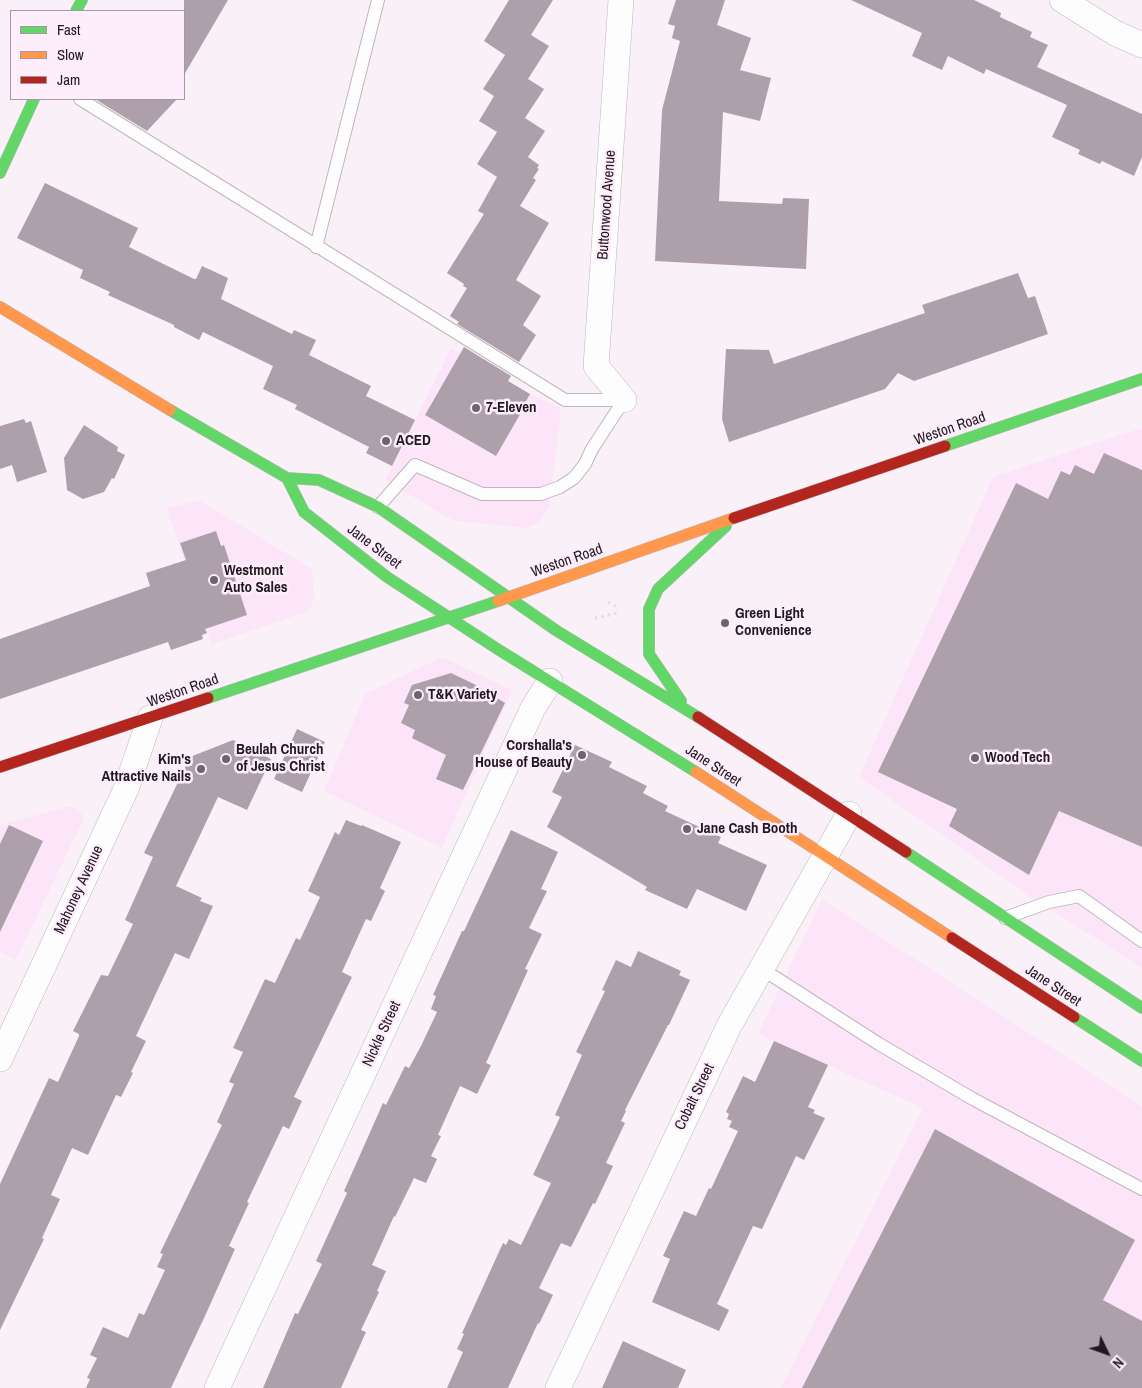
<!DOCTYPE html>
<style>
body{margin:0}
#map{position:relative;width:1142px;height:1388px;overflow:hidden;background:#faf1f8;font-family:"Archivo Narrow",sans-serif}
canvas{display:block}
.legend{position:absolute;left:10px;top:10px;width:175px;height:90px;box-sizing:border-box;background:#feedfb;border:1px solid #a698a3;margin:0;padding:6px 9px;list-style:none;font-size:15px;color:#221820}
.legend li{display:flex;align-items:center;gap:10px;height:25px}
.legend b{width:25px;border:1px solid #a698a3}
.north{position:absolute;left:1082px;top:1328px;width:50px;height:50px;-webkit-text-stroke:4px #feedfb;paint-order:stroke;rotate:132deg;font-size:14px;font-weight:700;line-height:20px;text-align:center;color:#221820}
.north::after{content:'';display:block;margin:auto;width:18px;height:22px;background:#221820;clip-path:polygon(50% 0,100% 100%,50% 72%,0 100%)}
</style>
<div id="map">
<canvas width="1142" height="1388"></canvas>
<ul class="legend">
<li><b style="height:6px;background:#63d668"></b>Fast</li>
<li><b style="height:6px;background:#ff974d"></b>Slow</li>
<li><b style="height:6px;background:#b3261e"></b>Jam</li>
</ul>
<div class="north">N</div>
</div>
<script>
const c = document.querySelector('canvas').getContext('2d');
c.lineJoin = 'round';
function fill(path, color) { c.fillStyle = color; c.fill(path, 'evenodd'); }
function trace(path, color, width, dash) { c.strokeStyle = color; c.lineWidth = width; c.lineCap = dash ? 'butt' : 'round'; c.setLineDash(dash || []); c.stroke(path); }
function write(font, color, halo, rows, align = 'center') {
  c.font = font + ' "Archivo Narrow",sans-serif'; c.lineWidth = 5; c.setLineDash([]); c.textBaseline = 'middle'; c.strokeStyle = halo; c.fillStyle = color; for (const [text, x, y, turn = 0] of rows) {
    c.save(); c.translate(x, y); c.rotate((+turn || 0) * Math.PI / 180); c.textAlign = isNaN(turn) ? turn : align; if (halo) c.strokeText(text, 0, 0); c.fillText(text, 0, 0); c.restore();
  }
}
fill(new Path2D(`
 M451 348 530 394 561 408 549 508 538 523 527 528 454 521 385 480Z
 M1142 428V968L1031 897 859 777 993 477Z
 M199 500 312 569 314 599 309 611 211 644 167 508Z
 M442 657 512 690 442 848 324 791 365 694Z
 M70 806 78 809 84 818 16 960 0 952V825Z
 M822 899 1142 1106V1388H781L923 1108 758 1034Z`), '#fce5f8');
fill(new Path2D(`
 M184 0H228L184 75Z
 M509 0H553L531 35 549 46 528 79 544 89 525 118 545 131 528 157 539 165 537 168 539 169 533 178 536 180 520 206 549 223 516 280 541 296 523 325 536 335 519 362 457 324 459 322 450 316 467 288 463 286 464 284 447 273 484 214 478 211 497 177 477 164 497 132 479 121 494 96 483 89 505 55 484 41Z
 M676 0H725L717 25 751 38 740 70 771 78 760 121 723 112 719 201 782 204 783 198 809 199 806 269 655 261 662 110 680 41 672 38 675 26 668 24Z
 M851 0H974L1001 13 1000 17 1032 32 1030 37 1048 45 1037 67 1142 114V157L1134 176 1102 161 1100 164 1078 154 1080 150 1052 137 1067 105 986 69 984 74 948 56 942 70 912 56 922 33Z
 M95 99H177L147 131Z
 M45 183 138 228 129 247 194 279H196L202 266 228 278 221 299 292 334 294 330 316 340 309 355 371 386 366 396 415 420 392 466 366 453 369 447 295 409 297 405 263 389 273 366 203 332 199 340 174 327V325L108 295 110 292 80 278 83 270 17 238Z
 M1018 273 1028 298 1035 296 1048 334 914 381 898 373 885 389 729 442 722 419 726 349 769 350 774 364 925 313 922 305Z
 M464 347 511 376 508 381 530 394 525 403 526 404 496 456 425 415Z
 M24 419 26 423 31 421 47 472 17 482 12 465 0 469V426Z
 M84 425 118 447 117 451 125 455 114 479 112 478 104 492 83 499 67 490 64 458Z
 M1104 453 1142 470V847L1059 811 1029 875 949 826 957 809 878 772 1016 483 1048 499 1061 471 1070 475 1075 465 1094 474Z
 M216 531 221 546 224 545 247 615 205 629 207 633 202 635 203 639 171 650 168 642 0 699V639L150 586 146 573 186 560 180 543Z
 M451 673 476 685 505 703 463 790 436 779 446 755 412 738 415 730 401 723 409 705 404 703 412 685Z
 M297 729 325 742 302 792 274 779Z
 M233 740 271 759 247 810 218 797 176 886 202 898 200 901 213 906 189 959 175 953 136 1036 146 1041 131 1072 133 1073 121 1097 116 1095 88 1155 72 1148 51 1195 60 1199 42 1238 44 1239 0 1330V1184L49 1078 58 1082 79 1036V1034L73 1031 101 975 108 976 133 924 125 920 153 857 144 853 190 757Z
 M575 745 612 762 609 767 647 786 643 793 668 806 665 811 721 837 718 843 767 865 746 911 697 889 687 909 645 890 647 887 547 827 562 797 552 792Z
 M346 820 361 826 362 825 401 842 380 888 385 891 371 921 366 919 342 972 352 977 294 1097 302 1101 289 1129 283 1126 247 1202 249 1203 229 1246 235 1249 205 1316 171 1388H86L90 1379 87 1378 97 1358 90 1355 103 1327 128 1338 139 1313 144 1315 165 1270 157 1267 163 1254 160 1253 222 1125 217 1122 234 1084 229 1082 243 1052 233 1048 265 979 275 983 296 938 300 940 320 897 308 891 335 832 339 835Z
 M9 825 43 841 0 932V844Z
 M511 830 558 852 541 889 547 891 529 928 542 934 525 969 528 970 515 999 486 1063 491 1065 477 1094 460 1086 438 1135 441 1136 431 1156 437 1159 426 1183 414 1178 395 1217 394 1216 372 1265 386 1271 377 1291 379 1292 361 1330 366 1332 341 1388H263L295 1313 298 1314 322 1264 316 1261 347 1193 344 1191 383 1103 386 1105 405 1066 409 1068 421 1046 437 1012 431 1009 436 996 433 995 462 931H464Z
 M638 951 681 971 679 975 690 980 669 1025H668L625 1110 626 1111 621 1121 625 1123 606 1163 613 1166 595 1204 593 1203 571 1247 561 1243 539 1288 553 1295 539 1324 538 1323 508 1388H447L463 1352 457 1349 464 1334 462 1333 503 1243 506 1245 509 1239 521 1245 551 1183 533 1175 560 1117 555 1115 582 1055 576 1052 605 991 602 990 616 960 631 967Z
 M774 1041 828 1065 808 1107 815 1110 813 1113 825 1118 804 1160 796 1156 762 1229 753 1226 717 1304 729 1310 719 1331 652 1302 670 1259 663 1256 684 1211 696 1216 709 1188 711 1189 738 1131 729 1127 732 1121 727 1119 729 1114 726 1112 743 1076 755 1082Z
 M935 1129 1135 1240 1103 1300 1142 1321V1388H802Z
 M623 1341 686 1370 678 1388H602Z`), '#ada0ab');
const lane = new Path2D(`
 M80 99 565 400H624
 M316 247 378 0
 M378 507 415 465 482 494H541L560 487 574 478 585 464 592 449 624 400
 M1005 918 1049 902 1079 896 1142 941
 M762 969 879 1044 973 1099 1142 1189`);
const street = new Path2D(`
 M621 0 596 366 624 400
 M1062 0 1115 33 1142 45
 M0 1059 126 789 150 718
 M217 1388 533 708 550 681
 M558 1388 729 1026 849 814`);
const fast = new Path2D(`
 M76 11 82 0
 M0 173 34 99
 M170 410 287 478 319 480 378 507 557 631 698 717
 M945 446 1142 379
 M287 478 304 512 387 577 499 650 696 772
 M208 698 498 601
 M681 701 649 654V609L658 589 726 526
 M906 852 1142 1008
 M1074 1017 1142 1061`);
const slow = new Path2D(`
 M0 307 170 410
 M498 601 734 518
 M696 772 952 938`);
const jam = new Path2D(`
 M734 518 945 446
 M698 717 906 852
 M0 767 208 698
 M952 938 1074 1017`);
trace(lane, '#bfb6bd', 14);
trace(street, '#bfb6bd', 26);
trace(fast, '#bfb6bd', 12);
trace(slow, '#bfb6bd', 12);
trace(jam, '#bfb6bd', 12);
trace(new Path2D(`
 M608 602 619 608
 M595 618 618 613`), '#e1dee0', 3, [2.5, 4]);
trace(lane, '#fefdfe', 12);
trace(street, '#fefdfe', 25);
trace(fast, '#63d668', 11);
trace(slow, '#ff974d', 11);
trace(jam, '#b3261e', 11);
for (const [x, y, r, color] of [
 [476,408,5,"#6e646c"],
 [386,441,5,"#6e646c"],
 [214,580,5,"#6e646c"],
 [725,623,5,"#6e646c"],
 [418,695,5,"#6e646c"],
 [582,755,5,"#6e646c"],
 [975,758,5,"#6e646c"],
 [226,759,5,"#6e646c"],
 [201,769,5,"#6e646c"],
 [687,829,5,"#6e646c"]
]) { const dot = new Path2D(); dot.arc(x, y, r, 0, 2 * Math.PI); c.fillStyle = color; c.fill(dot); trace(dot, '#feedfb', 2); }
write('15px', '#221820', '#feedfb', [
 ["Buttonwood Avenue",607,205,-86],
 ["Weston Road",950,429,-19],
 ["Jane Street",374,547,37],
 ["Weston Road",567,561,-19],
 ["Weston Road",183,691,-19],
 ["Jane Street",713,766,33],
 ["Mahoney Avenue",79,890,-65],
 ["Jane Street",1053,986,33],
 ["Nickle Street",382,1034,-65],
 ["Cobalt Street",695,1097,-64]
]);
write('bold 15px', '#221820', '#feedfb', [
 ["7-Eleven",486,408],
 ["ACED",396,441],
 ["Westmont",224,571],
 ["Auto Sales",224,588],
 ["Green Light",735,614],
 ["Convenience",735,631],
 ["T&K Variety",428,695],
 ["Corshalla's",572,746,"right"],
 ["House of Beauty",572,763,"right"],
 ["Beulah Church",236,750],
 ["of Jesus Christ",236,767],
 ["Wood Tech",985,758],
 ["Kim's",191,760,"right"],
 ["Attractive Nails",191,777,"right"],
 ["Jane Cash Booth",697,829]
], 'left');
</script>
